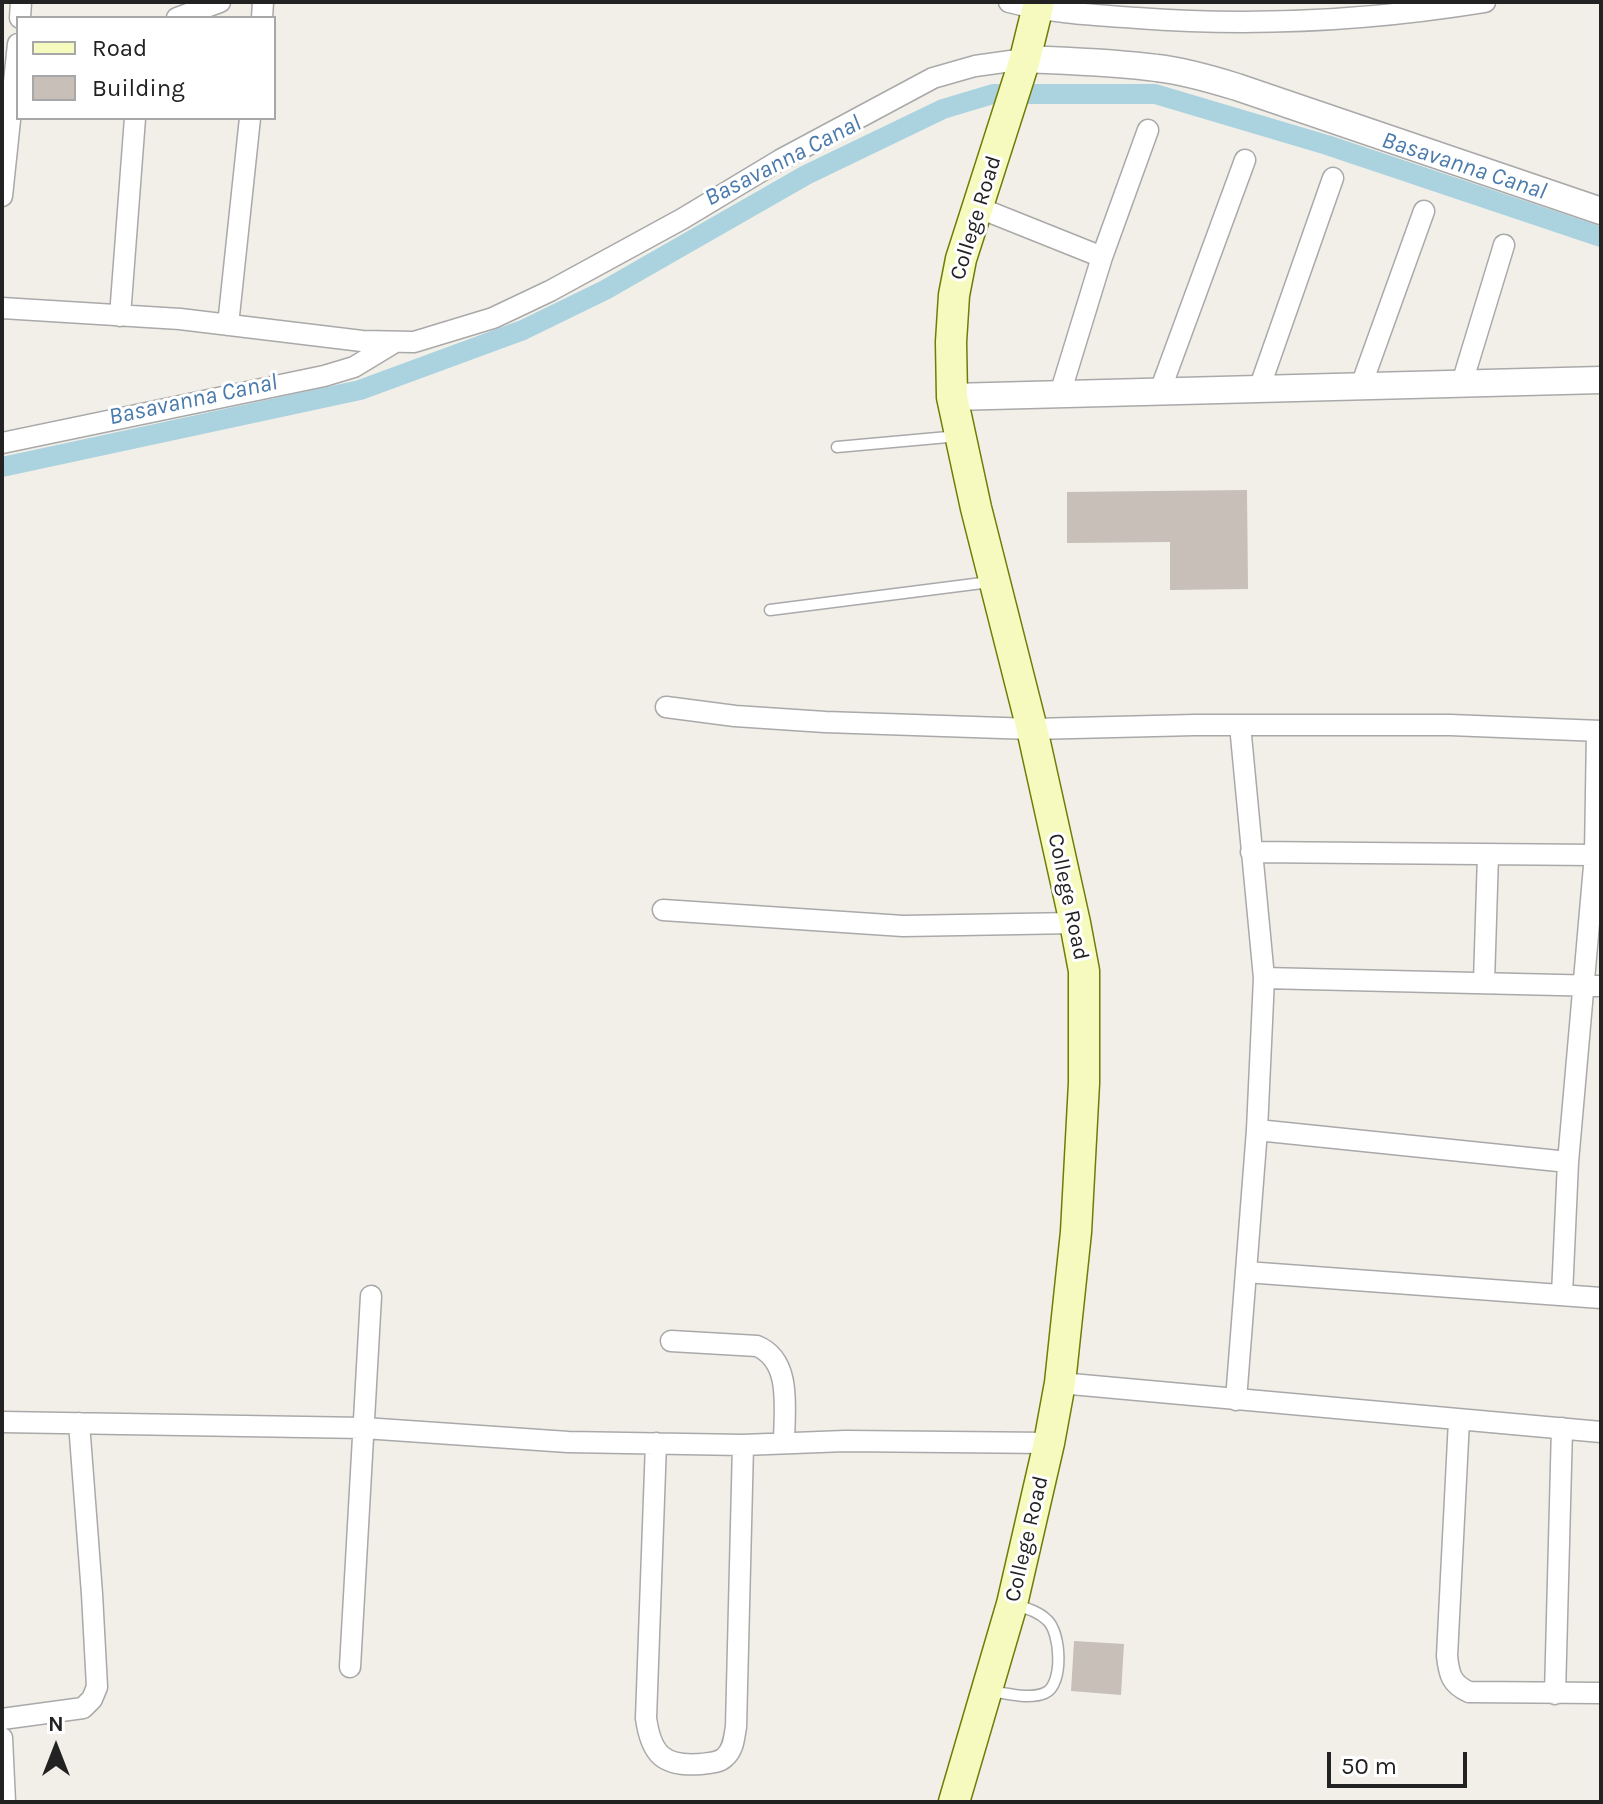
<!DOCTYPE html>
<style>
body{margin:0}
#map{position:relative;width:1603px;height:1804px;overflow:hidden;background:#f2efe9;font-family:Karla,sans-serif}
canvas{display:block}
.frame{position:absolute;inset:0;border:4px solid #222;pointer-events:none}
.legend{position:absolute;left:16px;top:16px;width:260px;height:104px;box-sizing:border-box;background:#fff;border:2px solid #a7a7a7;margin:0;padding:10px 14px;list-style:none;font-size:24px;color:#222}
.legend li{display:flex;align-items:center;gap:16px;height:40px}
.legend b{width:40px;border:2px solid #a7a7a7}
.north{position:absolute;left:16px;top:1708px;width:80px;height:80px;-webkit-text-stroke:6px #fff;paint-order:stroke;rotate:0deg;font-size:22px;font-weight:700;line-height:32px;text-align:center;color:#222}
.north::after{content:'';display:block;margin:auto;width:28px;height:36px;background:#222;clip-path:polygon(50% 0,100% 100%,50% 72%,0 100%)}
.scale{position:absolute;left:1327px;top:1752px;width:140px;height:36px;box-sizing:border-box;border:4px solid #222;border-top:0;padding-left:10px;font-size:24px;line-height:28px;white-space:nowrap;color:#222;-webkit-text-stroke:6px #fff;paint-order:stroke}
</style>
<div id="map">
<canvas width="1603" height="1804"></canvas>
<div class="frame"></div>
<ul class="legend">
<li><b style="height:10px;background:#f7fabf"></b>Road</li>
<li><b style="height:22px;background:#c7bfb8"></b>Building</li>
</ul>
<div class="north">N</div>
<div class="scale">50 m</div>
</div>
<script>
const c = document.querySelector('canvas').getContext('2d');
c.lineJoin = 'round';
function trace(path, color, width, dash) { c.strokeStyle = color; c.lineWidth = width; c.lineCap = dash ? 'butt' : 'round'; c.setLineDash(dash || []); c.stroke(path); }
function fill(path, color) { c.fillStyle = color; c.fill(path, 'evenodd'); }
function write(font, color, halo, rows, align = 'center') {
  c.font = font + ' Karla,sans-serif'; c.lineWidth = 6; c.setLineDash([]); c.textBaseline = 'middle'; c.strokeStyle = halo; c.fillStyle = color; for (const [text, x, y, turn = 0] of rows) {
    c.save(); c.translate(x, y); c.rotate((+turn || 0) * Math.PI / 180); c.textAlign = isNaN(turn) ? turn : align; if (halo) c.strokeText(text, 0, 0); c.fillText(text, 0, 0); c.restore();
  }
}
trace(new Path2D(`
 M2 467 360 390 523 330 605 290 806 175 943 109 993 94H1155L1327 145 1601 237`), '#aad3df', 20);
fill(new Path2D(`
 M1247 490 1248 589 1170 590V542L1067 543V492Z
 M1074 1641 1124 1644 1121 1695 1071 1691Z`), '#c7bfb8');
const service = new Path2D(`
 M837 447 959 436
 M770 610 990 582
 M990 1691C1007 1693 1029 1700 1045 1693 1064 1685 1061 1632 1047 1620 1038 1611 1025 1608 1013 1604`);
const minor = new Path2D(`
 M1009 2C1051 13 1094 15 1137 18 1255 27 1368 21 1485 2
 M20 18 21 2
 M177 18 220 2
 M262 18 263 2
 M2 196 18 44
 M977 207 1102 257
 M2 308 180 319 362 341 414 342 493 318 550 291 682 219 780 160 933 78 975 66 1025 59
 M120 316 135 118
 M228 325 250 118
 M1462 383 1504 245
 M1361 386 1424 211
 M1259 389 1333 178
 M1160 391 1245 160
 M1060 394 1102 257 1148 130
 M2 443 324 376 354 367 392 344
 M666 707 735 716 825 722 1032 729 1195 725H1450L1601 731
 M1251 852 1595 855
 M663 910 903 926 1075 923
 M1264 978 1601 986
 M1484 982 1488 855
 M1257 1130 1568 1162
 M1246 1272 1601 1298
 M1562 1295 1568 1162 1595 855 1597 731
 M671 1341 757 1346C793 1361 784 1411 784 1443
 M1060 1383 1601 1432
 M1236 1400 1257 1130 1264 978 1240 725
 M1459 1420 1447 1656C1449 1674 1451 1684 1469 1692L1601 1693
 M2 1422 364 1428 568 1442 743 1445 845 1441 1049 1443
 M656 1443 646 1718C651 1754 663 1767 701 1764 709 1763 719 1763 725 1757 734 1749 734 1737 736 1727L743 1445
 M350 1667 371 1296
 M1555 1694 1562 1428
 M2 1719 83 1708 92 1699 97 1687 92 1594 79 1423
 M2 1738 5 1802`);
const tertiary = new Path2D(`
 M1025 59C1069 61 1113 62 1157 68 1184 71 1211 79 1237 87L1601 211
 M952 397 1601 380`);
const secondary = new Path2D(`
 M954 1802 1012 1604 1049 1443 1060 1383 1076 1232 1084 1083V971L1075 923 1032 729 976 508 952 397 951 342 954 295 961 259 1025 59 1039 2`);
trace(service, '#a9a9a9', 13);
trace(minor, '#a9a9a9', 23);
trace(tertiary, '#a9a9a9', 29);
trace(secondary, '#707d05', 33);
trace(service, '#fff', 10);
trace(minor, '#fff', 20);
trace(tertiary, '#fff', 26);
trace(secondary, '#f7fabf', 30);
write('22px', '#222', '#fff', [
 ["College Road",976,218,-73],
 ["College Road",1068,897,78],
 ["College Road",1027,1539,-77]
]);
write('italic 24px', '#4a7aab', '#fff', [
 ["Basavanna Canal",783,161,-27],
 ["Basavanna Canal",1464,166,18],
 ["Basavanna Canal",193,400,-12]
]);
</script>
